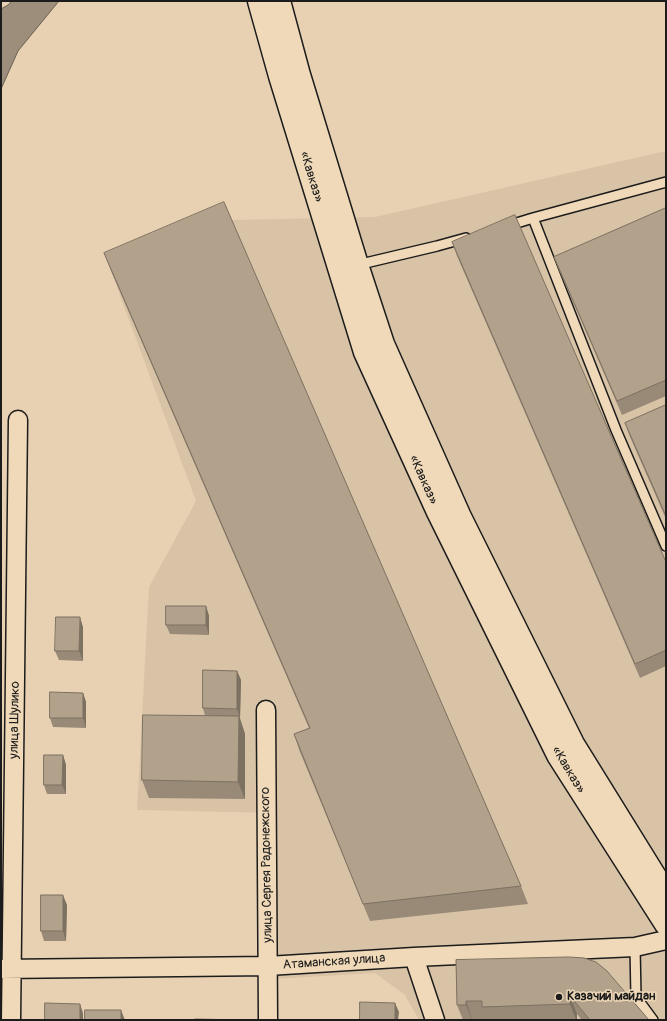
<!DOCTYPE html>
<meta charset="utf-8">
<style>
body{margin:0}
#map{position:relative;width:667px;height:1021px;overflow:hidden;background:#e8d1b2;font-family:Pangolin,sans-serif}
canvas{display:block}
.frame{position:absolute;inset:0;border:2px solid #1c1c1c;pointer-events:none}
</style>
<div id="map">
<canvas width="667" height="1021"></canvas>
<div class="frame"></div>
</div>
<script>
const c = document.querySelector('canvas').getContext('2d');
c.lineJoin = 'round';
function fill(path, color) { c.fillStyle = color; c.fill(path, 'evenodd'); }
function trace(path, color, width, dash) { c.strokeStyle = color; c.lineWidth = width; c.lineCap = dash ? 'butt' : 'round'; c.setLineDash(dash || []); c.stroke(path); }
function write(font, color, halo, rows, align = 'center') {
  c.font = font + ' Pangolin,sans-serif'; c.lineWidth = 3; c.setLineDash([]); c.textBaseline = 'middle'; c.strokeStyle = halo; c.fillStyle = color; for (const [text, x, y, turn = 0] of rows) {
    c.save(); c.translate(x, y); c.rotate((+turn || 0) * Math.PI / 180); c.textAlign = isNaN(turn) ? turn : align; if (halo) c.strokeText(text, 0, 0); c.fillText(text, 0, 0); c.restore();
  }
}
fill(new Path2D(`
 M666 151V1020H419L405 995 375 973 274 979 276 813 137 810 149 587 196 501 111 271 230 220 375 217Z`), '#d8c3a6');
const water = new Path2D(`
 M12 1H59L18 51 1 89V9L8 5Z`);
fill(water, '#9c8e7a');
trace(water, '#696054', 1);
const service = new Path2D(`
 M533 218 666 182
 M507 226 533 218 616 430 666 546
 M357 265 437 246 466 238
 M635 947 636 997 653 1020`);
const minor = new Path2D(`
 M266 710 268 1020
 M414 957 435 1020
 M1 969 268 966 414 957 635 947 666 940
 M11 1020 18 420`);
const primary = new Path2D(`
 M259 1 280 76 365 352 438 512 558 755 666 924
 M279 1 299 75 357 265 383 344 460 517 573 744 666 894`);
trace(service, '#1c1c1c', 12);
trace(minor, '#1c1c1c', 21);
trace(primary, '#1c1c1c', 25);
trace(service, '#f0d9b8', 9);
trace(minor, '#f0d9b8', 18);
trace(primary, '#f0d9b8', 22);
fill(new Path2D(`
 M666 208V396L622 415 559 270 554 257Z
 M452 242 666 562V666L640 678 457 256Z
 M104 253 521 886 528 904 370 921 300 752 294 734 309 728 111 271Z
 M666 405V519L630 437 625 423Z
 M206 606 209 616V635L170 634 166 625Z
 M83 627V661L59 660 55 651Z
 M237 671 241 680 240 718 245 734V799L149 798 142 780 205 716 203 708Z
 M83 693 86 702V728L53 727 50 718Z
 M63 755 66 765V794H47L44 785Z
 M67 905 66 941H44L41 931Z
 M456 960 649 1020H582L577 1014V1020H487L486 1019H472V1020H463L457 1005Z`), '#998a78');
fill(new Path2D(`
 M206 606 209 616V635L206 625Z
 M80 617 83 627V661L79 651Z
 M237 671 241 680 240 718 237 709Z
 M83 693 86 702V728L83 718Z
 M239 716 245 734V799L238 782Z
 M63 755 66 765V794L62 785Z
 M63 895 67 905 66 941 63 931Z
 M570 996 577 1014V1020H576L570 1004Z
 M466 1001 472 1019V1020L466 1005Z
 M395 1003 399 1012 398 1020H395Z
 M80 1004 83 1013V1020H80Z
 M121 1010 125 1020H121Z`), '#7d7161');
const building = new Path2D(`
 M224 202 521 886 363 904 294 734 310 728 104 253Z
 M666 208V380L617 401 554 257Z
 M515 215 666 562V650L635 664 452 242Z
 M666 405V516L625 423Z
 M166 606H206V625H166Z
 M56 617H80L79 651H55Z
 M203 670 237 671V709L203 708Z
 M50 692 83 693V718H50Z
 M143 715 239 716 238 782 142 780Z
 M44 755H63L62 785H44Z
 M41 895H63V931H41Z
 M569 957 584 958 596 962 607 971 649 1020H590L570 996V1004L482 1007V1001H466V1005H457L456 960Z
 M360 1002 395 1003V1020H360Z
 M45 1003 80 1004V1020H45Z
 M85 1010H121V1020H85Z
 M195 1019 246 1020H195Z`);
fill(building, '#b2a18b');
trace(building, '#7d7161', 1);
for (const [x, y, r, color] of [
 [559,997,4,"#1c1c1c"]
]) { const dot = new Path2D(); dot.arc(x, y, r, 0, 2 * Math.PI); c.fillStyle = color; c.fill(dot); trace(dot, '#f0d9b8', 1.5); }
write('13px', '#1c1c1c', '#f0d9b8', [
 ["«Кавказ»",311,177,73],
 ["«Кавказ»",423,480,66],
 ["улица Шулико",15,720,-89],
 ["«Кавказ»",568,770,59],
 ["улица Сергея Радонежского",267,865,-91],
 ["Атаманская улица",334,962,-4]
]);
write('bold 13px', '#1c1c1c', '#f0d9b8', [
 ["Казачий майдан",567,997]
], 'left');
</script>
